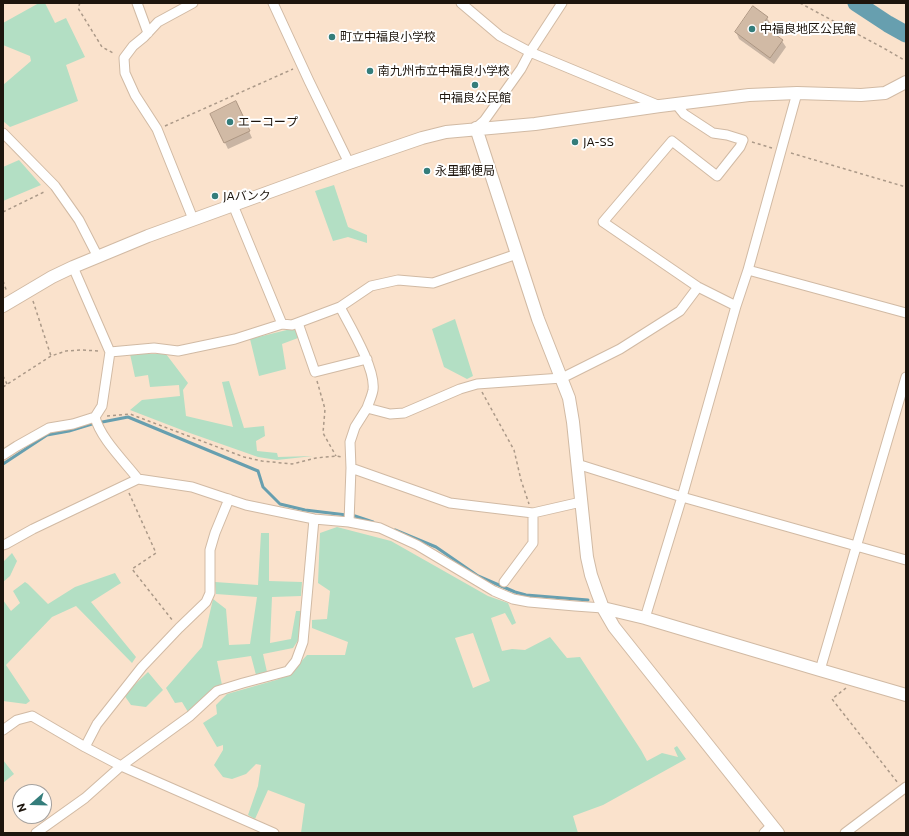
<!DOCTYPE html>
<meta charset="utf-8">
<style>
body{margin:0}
#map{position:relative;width:909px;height:836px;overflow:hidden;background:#fae2cc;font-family:Commissioner,sans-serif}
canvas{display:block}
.frame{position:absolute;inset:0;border:4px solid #1d150d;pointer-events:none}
.north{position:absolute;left:12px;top:784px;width:40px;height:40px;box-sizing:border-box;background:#fff;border:1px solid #a5a19e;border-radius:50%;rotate:250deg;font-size:11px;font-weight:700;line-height:16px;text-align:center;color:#1d150d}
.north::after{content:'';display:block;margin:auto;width:14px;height:18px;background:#347d7b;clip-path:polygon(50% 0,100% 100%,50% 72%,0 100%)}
</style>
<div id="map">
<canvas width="909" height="836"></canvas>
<div class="frame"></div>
<div class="north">N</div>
</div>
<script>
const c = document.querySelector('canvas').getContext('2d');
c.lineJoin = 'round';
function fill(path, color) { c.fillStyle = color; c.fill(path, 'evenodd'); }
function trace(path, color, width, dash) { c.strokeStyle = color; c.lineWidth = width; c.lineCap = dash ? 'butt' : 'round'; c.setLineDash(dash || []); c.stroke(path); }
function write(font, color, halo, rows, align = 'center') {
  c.font = font + ' Commissioner,"Noto Sans JP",sans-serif'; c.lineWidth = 4; c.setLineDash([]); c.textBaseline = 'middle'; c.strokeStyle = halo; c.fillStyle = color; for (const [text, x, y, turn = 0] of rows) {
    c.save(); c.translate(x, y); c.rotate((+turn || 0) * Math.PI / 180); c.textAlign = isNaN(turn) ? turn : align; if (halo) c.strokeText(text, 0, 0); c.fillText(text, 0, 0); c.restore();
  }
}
fill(new Path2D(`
 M39 3H45L55 23 66 18 85 57 66 65 78 101 10 127 3 121V85L31 61 30 56 3 45V23Z
 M19 160 41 185 3 201V167Z
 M334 185 348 227 367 235V243L348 237 333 241 315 191Z
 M455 319 473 376 467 379 444 367 432 329Z
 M295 328 298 338 282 344 286 369 259 376 250 339Z
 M130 354H166L188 383 183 390 186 416 233 427 222 382 229 381 244 428 264 426 265 436 256 441 257 451 277 453 278 457 313 456 277 460 258 457 187 432 130 410 142 400 180 396 179 385 150 387 148 375 135 377Z
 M337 527 391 541 488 596 508 603 516 623 512 625 505 613 491 618 502 651 512 649 525 650 550 637 567 658 580 657 641 750 647 761 662 753 678 757 674 748 677 746 686 759 603 805 573 816 578 833H301L305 804 268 790 255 819 248 815 258 786 261 765 256 764 246 774 232 779 223 777 214 765 223 750V745L217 747 203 723 217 714 216 705 227 694 276 680 289 675 307 655H345L348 642 312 628V620L327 619 330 591 318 583 320 533ZM473 633 490 681 473 688 455 638Z
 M261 533H269V581L302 582 301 596 272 597 270 643 291 639 296 611H301L299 639 293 648 263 654 267 672 256 675 251 656 217 661 222 685 188 712 182 702 175 703 166 688 202 647 213 599 226 609 229 645 250 644 257 597 216 594 215 582 258 585Z
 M12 553 17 561 10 576 3 582V562Z
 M115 573 121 583 91 602 136 657 132 663 76 606 52 617 6 665 30 701 26 704 3 701V600L11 611 20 603 13 591 25 582 28 584 48 604 75 587Z
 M148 672 163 690 146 707 131 705 124 695Z
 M3 760 14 774 3 783Z`), '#b3dfc4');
fill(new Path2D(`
 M767 18 771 24 767 30 782 41 786 47 774 64 739 39 736 32Z
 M239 109 252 138 228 149 211 114Z`), '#0003');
trace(new Path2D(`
 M3 464 47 435 69 431 92 424 128 417 258 471 263 487 280 504 305 510 355 516 373 522
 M395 530 436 547 478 576 515 592 526 595 588 600`), '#679faf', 3);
trace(new Path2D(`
 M856 3 888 24 906 34`), '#679faf', 17);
const building = new Path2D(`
 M753 6 768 17 762 25 783 40 770 58 735 32Z
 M236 101 250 131 224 143 210 114Z`);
fill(building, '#d1baa5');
trace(building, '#ad9682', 1);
const street = new Path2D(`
 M137 3 148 33
 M193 3 158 22 144 37 133 46 124 58 125 73 135 95 157 129 193 219
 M273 3 309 81 349 163
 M461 3 500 36 530 52 660 106
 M676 104 684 114 713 133 727 135 743 140 740 147 717 176 672 141 603 222 698 287 736 306
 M476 128 484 121 521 69 530 52 562 3
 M3 133 55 186 79 220 98 257
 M233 205 282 324 292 325 340 307 371 286 398 280 433 283 517 254
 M73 267 110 352 102 406 95 417C100 438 125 462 138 479
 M748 270 906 313
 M340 307C350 326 376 369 373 390 372 396 369 402 367 408
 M298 323 315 372 367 359
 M110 352 154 348 178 351 235 339 282 324
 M3 455 17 446 49 428 73 424 95 417
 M577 464 682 497 906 560
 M351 468 450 503 533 513 581 502
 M229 499 215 533 210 550V593L206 602 179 628 142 667 97 724 85 747 121 766 274 833
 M349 522 351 468 350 442 355 427 367 408 390 414 404 413 460 389 477 384 562 378 620 349 680 311 698 287
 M3 545 6 544 33 529 138 479 192 487 246 505 314 519 349 522 380 528 417 545 494 591 513 599 529 602 575 606 603 608
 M504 582 533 543V513
 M645 618 682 497 736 306 748 270 797 93
 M820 670 906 377
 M3 730 17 720 32 716 85 747
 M36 833 85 798 121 766 190 716 217 691 243 683 288 671 296 661 303 642 314 519
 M764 833 772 825
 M845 833 906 787`);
const secondary = new Path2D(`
 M476 128 538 319 569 398 573 422 587 557 591 575 597 592 603 608 614 627 778 833
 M3 306 52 277 73 267 148 236 349 163 422 138 446 132 535 124 660 106 749 95 797 93 861 95 885 93 906 82
 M603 608 645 618 820 670 906 695`);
trace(street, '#d1baa4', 11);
trace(secondary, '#d1baa4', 14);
trace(new Path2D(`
 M80 3 78 8 102 47 115 54
 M800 3 887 50 906 61
 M165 126 293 69
 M752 142 772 148
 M791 153 906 187
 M3 212 46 191
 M3 281 7 292
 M33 301 51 356
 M3 376 7 384
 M317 381 325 409 323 433 336 456
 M3 387 51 356 66 351 81 350 99 351
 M482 392 514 450 521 480 529 504
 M107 416 130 414 244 457 262 461 292 464 316 458 336 456 342 457
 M129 493 156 553 132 569 173 621
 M846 688 832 699 898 783`), '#ab9988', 1.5, [3, 3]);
trace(street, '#fff', 9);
trace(secondary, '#fff', 12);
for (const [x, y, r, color] of [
 [752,29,4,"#347d7b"],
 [332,37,4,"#347d7b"],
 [370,71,4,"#347d7b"],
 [475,85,4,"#347d7b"],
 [230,122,4,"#347d7b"],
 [575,142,4,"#347d7b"],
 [427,171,4,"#347d7b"],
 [215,196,4,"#347d7b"]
]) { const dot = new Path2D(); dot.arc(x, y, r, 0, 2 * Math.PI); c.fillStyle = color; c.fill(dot); trace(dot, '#fff', 1.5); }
write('12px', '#1d150d', '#fff', [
 ["中福良地区公民館",760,29],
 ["町立中福良小学校",340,37],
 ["南九州市立中福良小学校",378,71],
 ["中福良公民館",475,98,"center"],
 ["エーコープ",238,122],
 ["JA-SS",583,142],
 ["永里郵便局",435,171],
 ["JAバンク",223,196]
], 'left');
</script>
